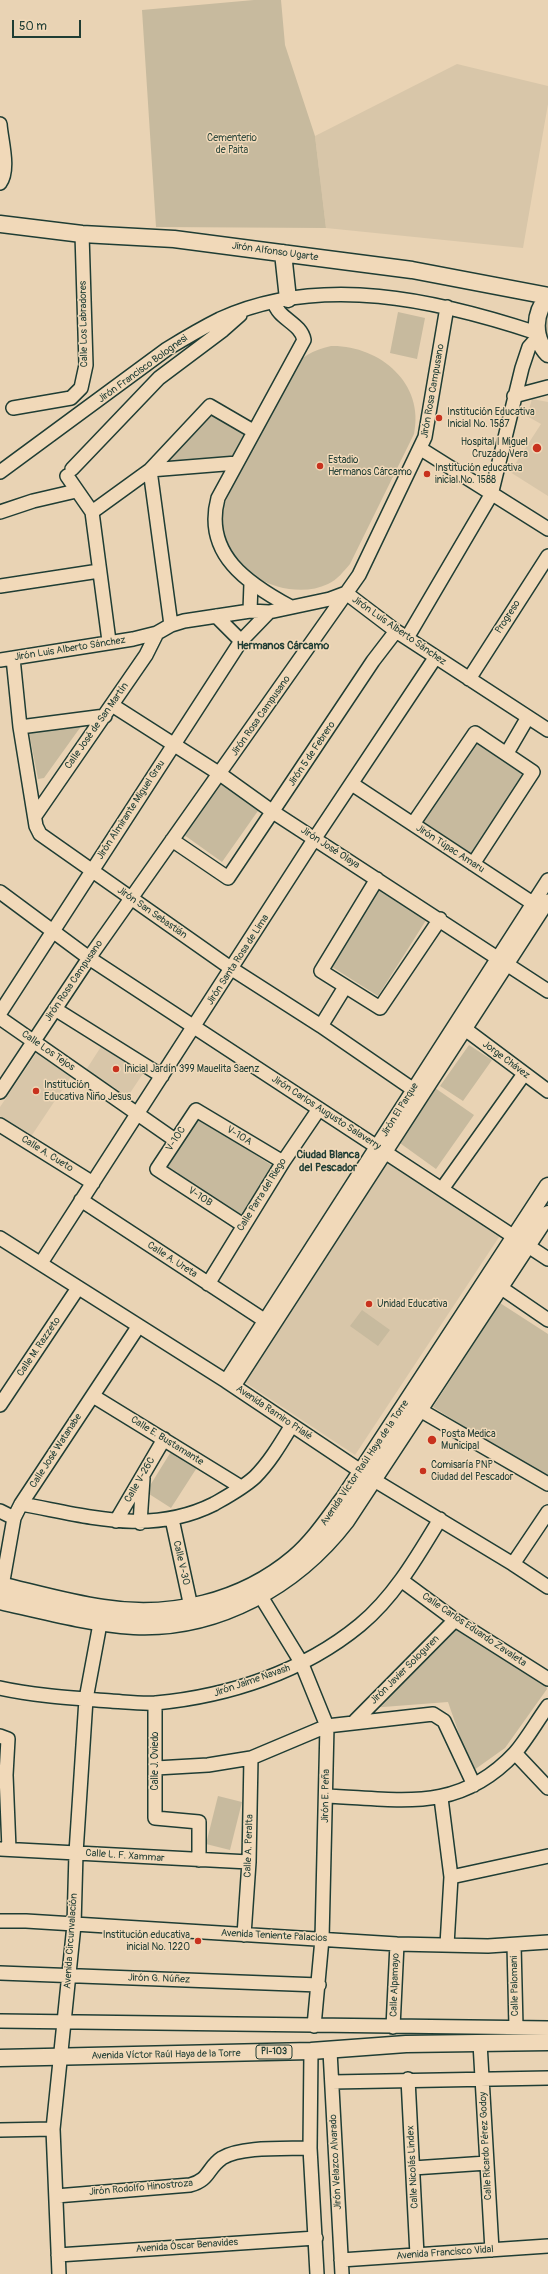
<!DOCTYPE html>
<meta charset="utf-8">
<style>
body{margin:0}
#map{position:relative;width:548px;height:2274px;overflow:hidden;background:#e9d3b4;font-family:Pangolin,sans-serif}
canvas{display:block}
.scale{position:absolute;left:12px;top:20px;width:69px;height:18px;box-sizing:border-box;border:2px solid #1f3d34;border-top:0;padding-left:5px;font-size:12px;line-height:14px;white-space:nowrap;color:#1f3d34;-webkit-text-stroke:3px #f1d9b9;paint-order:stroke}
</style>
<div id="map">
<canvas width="548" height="2274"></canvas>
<div class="scale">50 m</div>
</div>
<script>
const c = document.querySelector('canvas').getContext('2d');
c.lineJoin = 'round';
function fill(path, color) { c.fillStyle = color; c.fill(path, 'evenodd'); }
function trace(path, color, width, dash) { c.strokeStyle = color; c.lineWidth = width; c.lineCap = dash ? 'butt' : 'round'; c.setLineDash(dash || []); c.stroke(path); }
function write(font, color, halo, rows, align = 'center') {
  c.font = font + ' Pangolin,sans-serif'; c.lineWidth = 3; c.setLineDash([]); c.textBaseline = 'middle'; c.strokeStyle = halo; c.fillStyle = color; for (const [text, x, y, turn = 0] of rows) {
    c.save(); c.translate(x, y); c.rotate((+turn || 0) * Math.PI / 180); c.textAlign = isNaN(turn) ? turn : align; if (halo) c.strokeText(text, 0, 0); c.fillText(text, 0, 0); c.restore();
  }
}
fill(new Path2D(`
 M457 64 548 86V104L523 248 326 228 315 136Z
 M532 399 548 402V496L510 472 541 424 527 416Z
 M104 1042 146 1069 128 1096 86 1070Z
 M37 1052 72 1075 30 1138 0 1119V1107Z
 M378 1150 503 1231 355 1455 237 1377Z`), '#d8c6a9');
fill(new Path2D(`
 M254 0H281L285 45 315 136 326 228 156 227 142 10Z
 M548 304V347L541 320Z
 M398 312 425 318 417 359 390 353Z
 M331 346C379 345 425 383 414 434L350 564C344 571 337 580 328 584 293 601 239 579 225 543 220 531 221 520 223 507L288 371C302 357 312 350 331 346Z
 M209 413 245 431 232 457 163 462Z
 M82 725 44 778 38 779 29 732Z
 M477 740 523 770 521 781 471 854 420 820Z
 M220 781 260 808 222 862 180 832Z
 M379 882 430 914 378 996 329 965Z
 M469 1045 492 1060 463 1101 440 1086Z
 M435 1088 474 1115 436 1169 397 1141Z
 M199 1118 274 1167 240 1218 166 1169Z
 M500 1303 548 1334V1480L433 1407Z
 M362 1310 390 1330 378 1346 350 1326Z
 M172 1450 198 1466 171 1508 146 1492Z
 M452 1625 546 1685 547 1689 505 1748 474 1770 471 1768 448 1702 370 1708Z
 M218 1796 242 1802 230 1850 206 1844Z`), '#c7ba9e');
const minor = new Path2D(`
 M0 124C1 140 10 169 0 183
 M274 302C278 319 301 323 304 340L218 498C203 554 248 584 291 607
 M514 396 548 387
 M13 408 71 398 81 388 86 365 82 234
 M421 449 548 529
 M72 469 159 378 223 330 240 315
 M150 470 171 625
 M150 470 237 463
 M0 472 167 349C185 338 202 328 220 319 321 273 437 300 537 333
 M67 476 92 512 109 641
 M0 512 33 501 76 491
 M92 512 150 470 210 406 253 431
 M0 586 99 571
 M346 593 396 631 548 730
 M250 611 251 583
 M216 616 241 641
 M407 638 491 495 522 368 529 347 538 337
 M13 658 20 727 36 826 40 834 232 969 321 1026 414 1090
 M0 660 133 639 157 633 171 625 184 621 250 611 269 612 330 599 346 593
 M469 679 548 556
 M112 705 220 774 273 812 548 991
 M20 727 105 716
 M507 753 528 717
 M352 784 540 908
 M35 816 146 655 157 633
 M413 824 475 733 533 772 473 864
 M172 840 228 878 373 661 396 631
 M377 879 321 971 380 1008 440 919
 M0 892 89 958 548 1259
 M55 1009 162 1076
 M0 1013 241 641 269 612
 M0 1018 175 1140
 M321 1026 345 987
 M465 1029 548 1091
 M0 1092 89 958 359 575 425 437 447 307
 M0 1125 93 1183
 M442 1189 524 1074
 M81 1200 264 1320
 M243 1225 157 1169 196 1110 283 1162
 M0 1238 226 1381 374 1480 513 1564 548 1587
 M41 1263 315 838 435 658
 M208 1284 283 1162 319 1109
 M500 1287 548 1320
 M226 1381 548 880
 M234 1386 548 901
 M93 1396 241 1487
 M0 1405 78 1288
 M420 1410 548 1484
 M21 1504C88 1516 150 1536 214 1504 228 1496 243 1488 255 1477 270 1462 281 1443 292 1425
 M0 1511 14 1518
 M172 1519 191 1607
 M116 1521 164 1439
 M140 1523 143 1478
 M513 1564 548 1512
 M401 1580 455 1620 548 1679
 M2 1586 14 1518 21 1504 138 1327
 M257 1586 260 1595 301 1662 327 1726 322 1939 314 2026
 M0 1688C36 1696 74 1698 111 1701 126 1702 142 1704 156 1703 229 1696 303 1672 360 1625 394 1597 417 1557 440 1519
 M155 1703V1818L199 1822V1860
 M355 1721 455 1620
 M0 1736 8 1739 6 1775 9 1849
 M515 1753 548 1788
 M156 1768 208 1765 251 1758 327 1726 433 1714 444 1721 474 1785
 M326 1796C400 1799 458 1814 515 1753 527 1739 537 1721 548 1706
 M441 1798 451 1877 447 1945
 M0 1849 249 1862
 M451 1877 548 1856
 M0 1921H26L397 1944 488 1946 548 1942
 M244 1935 249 1862 251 1758
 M514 1945 516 2027
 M0 1973 319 1985
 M0 2021 548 2028
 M393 2027 397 1944
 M480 2043 492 2250
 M311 2051 310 2148 317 2274
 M330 2051 342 2274
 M408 2079 417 2255
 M332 2082 548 2078
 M0 2130 53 2129
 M413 2168 487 2163
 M56 2196 190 2185C210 2180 207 2168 222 2158 242 2146 286 2149 310 2148
 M58 2255 316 2238
 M341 2260 548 2246
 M59 2274 53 2129 74 1925 76 1853 86 1699 102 1613`);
const major = new Path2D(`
 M0 224 82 234 174 239 304 256 412 270 548 296
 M283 253 288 299
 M548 296C534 313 532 337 548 354
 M0 1585C34 1593 69 1603 103 1608 170 1619 242 1602 294 1558 314 1541 329 1518 344 1498L548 1186
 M0 1601C44 1611 89 1623 134 1626 217 1630 296 1586 346 1521L548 1214
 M0 2058 311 2051 406 2044 548 2042`);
trace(minor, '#1f3d34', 16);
trace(major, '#1f3d34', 19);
trace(minor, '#f1d9b9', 13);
trace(major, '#f1d9b9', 16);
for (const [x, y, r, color] of [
 [439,418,4,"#c8321e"],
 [537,448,5,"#c8321e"],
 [320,466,4,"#c8321e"],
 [427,474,4,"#c8321e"],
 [116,1069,4,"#c8321e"],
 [36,1091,4,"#c8321e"],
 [369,1304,4,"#c8321e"],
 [432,1440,5,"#c8321e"],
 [423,1471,4,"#c8321e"],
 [198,1941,4,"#c8321e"]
]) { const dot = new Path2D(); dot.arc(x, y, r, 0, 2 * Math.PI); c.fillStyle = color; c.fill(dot); trace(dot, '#f1d9b9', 1.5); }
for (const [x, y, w] of [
 [274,2052,36]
]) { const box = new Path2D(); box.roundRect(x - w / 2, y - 7, w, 14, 3); c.fillStyle = '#f1d9b9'; c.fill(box); trace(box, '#1f3d34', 1); }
write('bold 9px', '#1f3d34', null, [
 ["PI-103",274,2052]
]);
write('10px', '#304a3f', '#f1d9b9', [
 ["Cementerio",232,138],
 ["de Paita",232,150]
]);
write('10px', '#1f3d34', '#f1d9b9', [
 ["Jirón Alfonso Ugarte",275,252,8],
 ["Calle Los Labradores",84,324,-91],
 ["Jirón Francisco Bolognesi",143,369,-36],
 ["Jirón Rosa Campusano",433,391,-80],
 ["Progreso",508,617,-57],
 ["Jirón Luis Alberto Sánchez",399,631,35],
 ["Jirón Luis Alberto Sánchez",70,649,-9],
 ["Jirón Rosa Campusano",261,716,-55],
 ["Calle José de San Martín",97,726,-55],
 ["Jirón 5 de Febrero",312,754,-56],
 ["Jirón Almirante Miguel Grau",131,810,-57],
 ["Jirón José Olaya",330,848,33],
 ["Jirón Túpac Amaru",450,849,33],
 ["Jirón San Sebastián",152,913,35],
 ["Jirón Santa Rosa de Lima",238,960,-57],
 ["Jirón Rosa Campusano",74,981,-56],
 ["Calle Los Tejos",48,1051,35],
 ["Jorge Chávez",506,1060,37],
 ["Jirón El Parque",400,1110,-58],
 ["Jirón Carlos Augusto Salaverry",326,1113,33],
 ["V-10A",239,1136,31],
 ["V-10C",176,1139,-57],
 ["Calle A. Cueto",47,1154,32],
 ["Calle Parra del Riego",262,1195,-58],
 ["V-10B",200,1197,33],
 ["Calle A. Ureta",172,1260,33],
 ["Calle M. Razzeto",39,1347,-56],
 ["Avenida Ramiro Prialé",274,1413,34],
 ["Calle E. Bustamante",167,1441,32],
 ["Calle José Watanabe",56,1451,-57],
 ["Avenida Víctor Raúl Haya de la Torre",365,1463,-56],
 ["Calle V-26C",140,1480,-60],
 ["Calle V-30",181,1563,77],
 ["Calle Carlos Eduardo Zavaleta",474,1630,34],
 ["Jirón Javier Sologuren",405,1670,-45],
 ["Jirón Jaime Navash",252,1681,-19],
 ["Calle J. Oviedo",155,1761,-90],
 ["Jirón E. Peña",326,1796,-89],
 ["Calle A. Peralta",249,1846,-88],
 ["Calle L. F. Xammar",125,1856,4],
 ["Avenida Teniente Palacios",274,1936,3],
 ["Avenida Circunvalación",71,1941,-86],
 ["Jirón G. Núñez",159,1979,2],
 ["Calle Alpamayo",395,1985,-88],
 ["Calle Palomani",515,1986,-91],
 ["Avenida Víctor Raúl Haya de la Torre",166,2055,-1],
 ["Calle Ricardo Pérez Godoy",486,2146,-93],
 ["Jirón Velazco Alvarado",336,2162,-93],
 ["Calle Nicolás Lindex",413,2167,-93],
 ["Jirón Rodolfo Hinostroza",141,2188,-5],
 ["Avenida Óscar Benavides",187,2246,-4],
 ["Avenida Francisco Vidal",445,2253,-4]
]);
write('10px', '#1f3d34', '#f1d9b9', [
 ["Institución Educativa",447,412],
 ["Inicial No. 1587",447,424],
 ["Hospital I Miguel",528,442,"right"],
 ["Cruzado Vera",528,454,"right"],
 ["Estadio",328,460],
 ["Hermanos Cárcamo",328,472],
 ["Institución educativa",435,468],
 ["inicial No. 1588",435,480],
 ["Inicial Jardín 399 Mauelita Saenz",124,1069],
 ["Institución",44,1085],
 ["Educativa Niño Jesus",44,1097],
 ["Unidad Educativa",377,1304],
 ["Posta Medica",441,1434],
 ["Municipal",441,1446],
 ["Comisaría PNP",431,1465],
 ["Ciudad del Pescador",431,1477],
 ["Institución educativa",190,1935,"right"],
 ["inicial No. 1220",190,1947,"right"]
], 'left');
write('bold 11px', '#1f3d34', '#f1d9b9', [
 ["Hermanos Cárcamo",283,646],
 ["Ciudad Blanca",328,1155],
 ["del Pescador",328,1168]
]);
</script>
